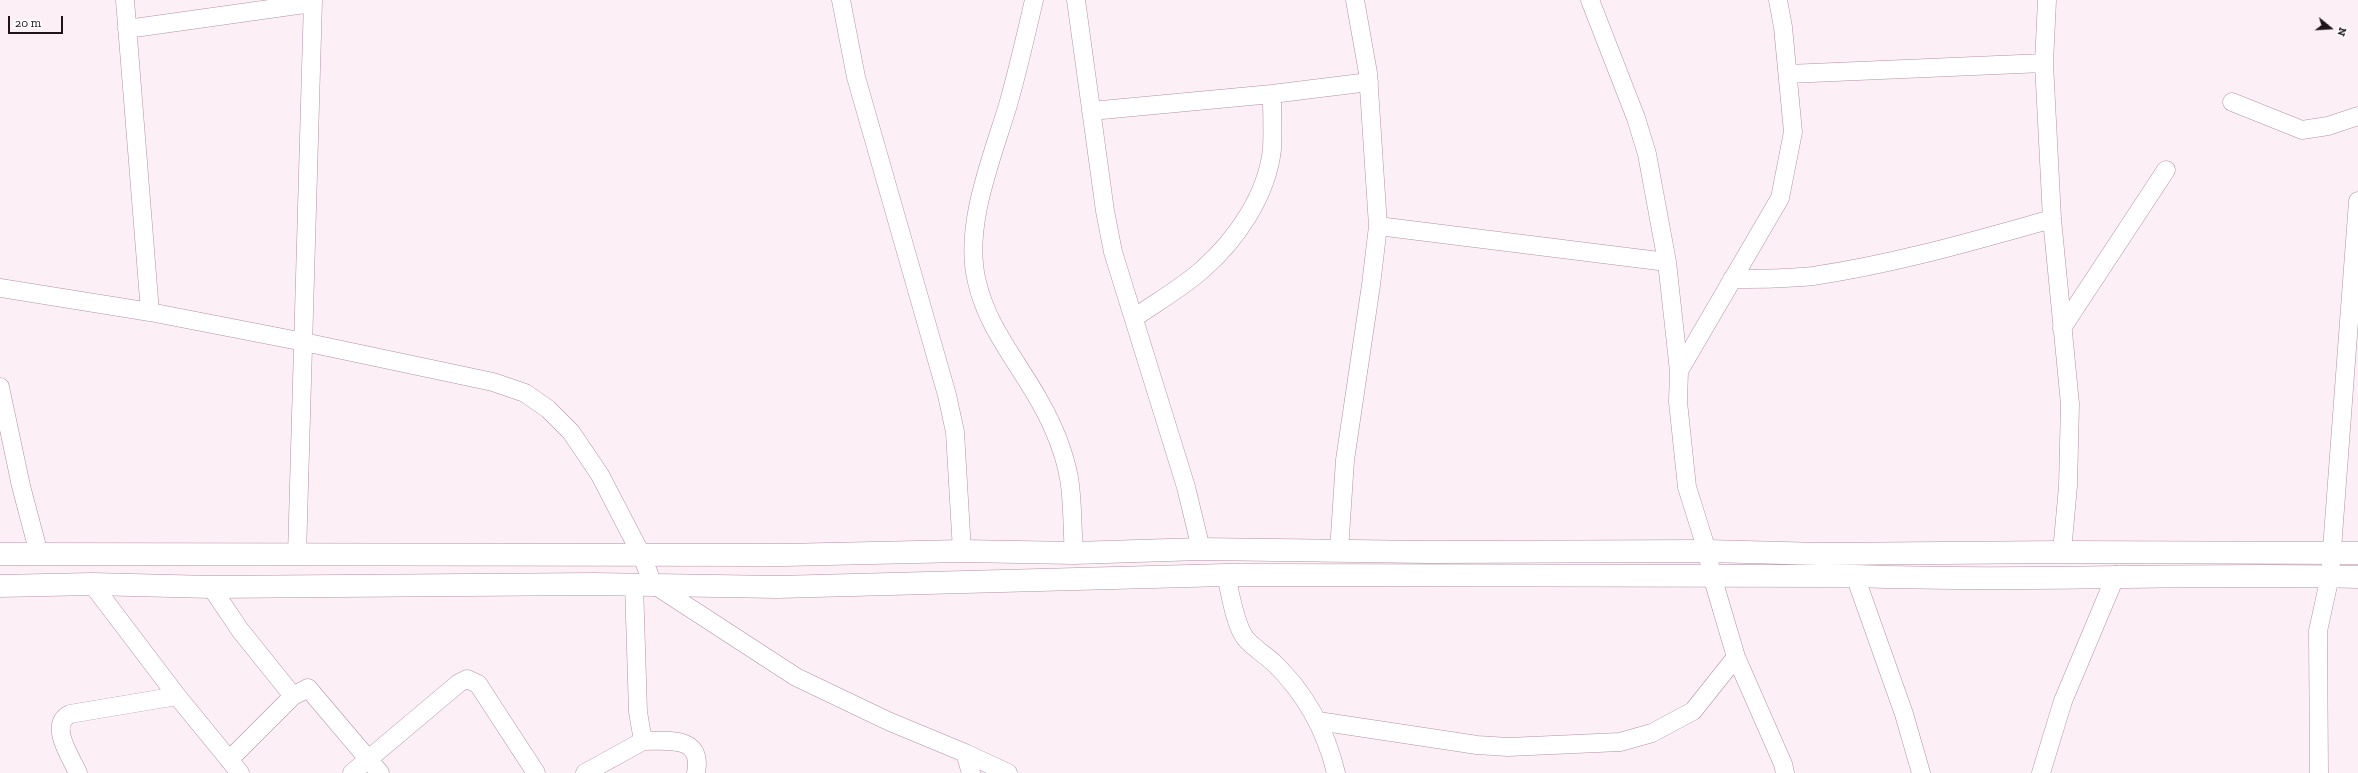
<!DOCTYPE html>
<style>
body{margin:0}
#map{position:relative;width:2358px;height:773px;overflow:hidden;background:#fdeff6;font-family:"Zilla Slab",serif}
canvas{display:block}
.north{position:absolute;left:2310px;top:8px;width:40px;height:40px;-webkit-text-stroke:3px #fff;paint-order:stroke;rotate:108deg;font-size:11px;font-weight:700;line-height:16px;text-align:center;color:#1f131a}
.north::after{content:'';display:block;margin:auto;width:14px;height:18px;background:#1f131a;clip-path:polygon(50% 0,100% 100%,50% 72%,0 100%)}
.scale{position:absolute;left:8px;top:16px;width:55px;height:18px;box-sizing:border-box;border:2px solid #1f131a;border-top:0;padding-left:5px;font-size:12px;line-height:14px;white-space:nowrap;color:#1f131a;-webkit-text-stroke:3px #fff;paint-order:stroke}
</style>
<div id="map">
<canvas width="2358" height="773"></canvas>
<div class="north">N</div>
<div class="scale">20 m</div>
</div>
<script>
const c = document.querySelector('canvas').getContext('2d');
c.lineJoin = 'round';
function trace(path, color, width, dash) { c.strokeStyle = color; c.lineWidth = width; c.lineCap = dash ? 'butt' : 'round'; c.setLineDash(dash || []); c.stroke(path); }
const minor = new Path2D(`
 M125 0 150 312
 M841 0 856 77 947 395 955 432 962 551
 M1034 0C1026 35 1018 70 1008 105 992 158 963 227 977 282 987 327 1018 362 1040 402 1053 425 1064 451 1069 478 1073 502 1072 528 1074 553
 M1076 0 1105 211 1113 252 1186 487 1201 549
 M1590 0 1636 118 1647 154 1667 262 1679 371
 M1778 0 1783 27 1793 132 1780 198 1679 371 1678 402 1687 487 1707 551 1712 576 1736 657 1783 764 1785 773
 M2047 0 2044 63 2052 219 2070 404 2068 486 2062 552
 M127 29 312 3
 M1788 74 2044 63
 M2232 102 2302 130 2328 126 2358 116
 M1091 111 1272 94 1369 82
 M1378 226 1667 262
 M1732 279C1759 279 1786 279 1813 276 1895 264 1973 241 2052 219
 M0 288 150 312 304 342 493 382 525 393 548 409 571 432 600 475 641 554 653 584 796 677 888 721 965 753 1008 773
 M1134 318C1157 302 1183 287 1203 269 1237 239 1267 195 1272 149 1273 131 1272 112 1272 94
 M2062 328 2166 170
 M0 387 21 486 39 554
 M1339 551 1345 460 1371 285 1378 226 1368 73 1355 0
 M297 555 313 0
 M1226 575C1230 592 1235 626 1246 639 1254 648 1265 655 1274 663 1305 693 1326 731 1336 773
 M1855 576 1904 714 1921 773
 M92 584 177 696 240 773
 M211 587 240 630 293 696
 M1318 721 1477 745 1508 747 1620 742 1652 733 1693 711 1736 657
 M643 741C668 741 703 735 696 773
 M965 753 971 773
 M229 760 293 696 308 688 380 773
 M78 773C71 757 48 725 70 714L177 696
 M352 773 459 683 467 679 478 684 536 773
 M585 773 643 741 638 712 634 584
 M2041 773 2063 701 2116 575
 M2319 773 2318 631 2330 576 2358 201`);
const tertiary = new Path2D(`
 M0 554 783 555 962 551 1074 553 1201 549 1428 552 1707 551 1822 554 2062 552 2358 553
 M0 586 92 584 211 587 594 584 778 587 1226 575 1855 576C2023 582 2190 573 2358 577`);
trace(minor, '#b392a4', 19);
trace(tertiary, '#b392a4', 23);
trace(minor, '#fff', 18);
trace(tertiary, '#fff', 22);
</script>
